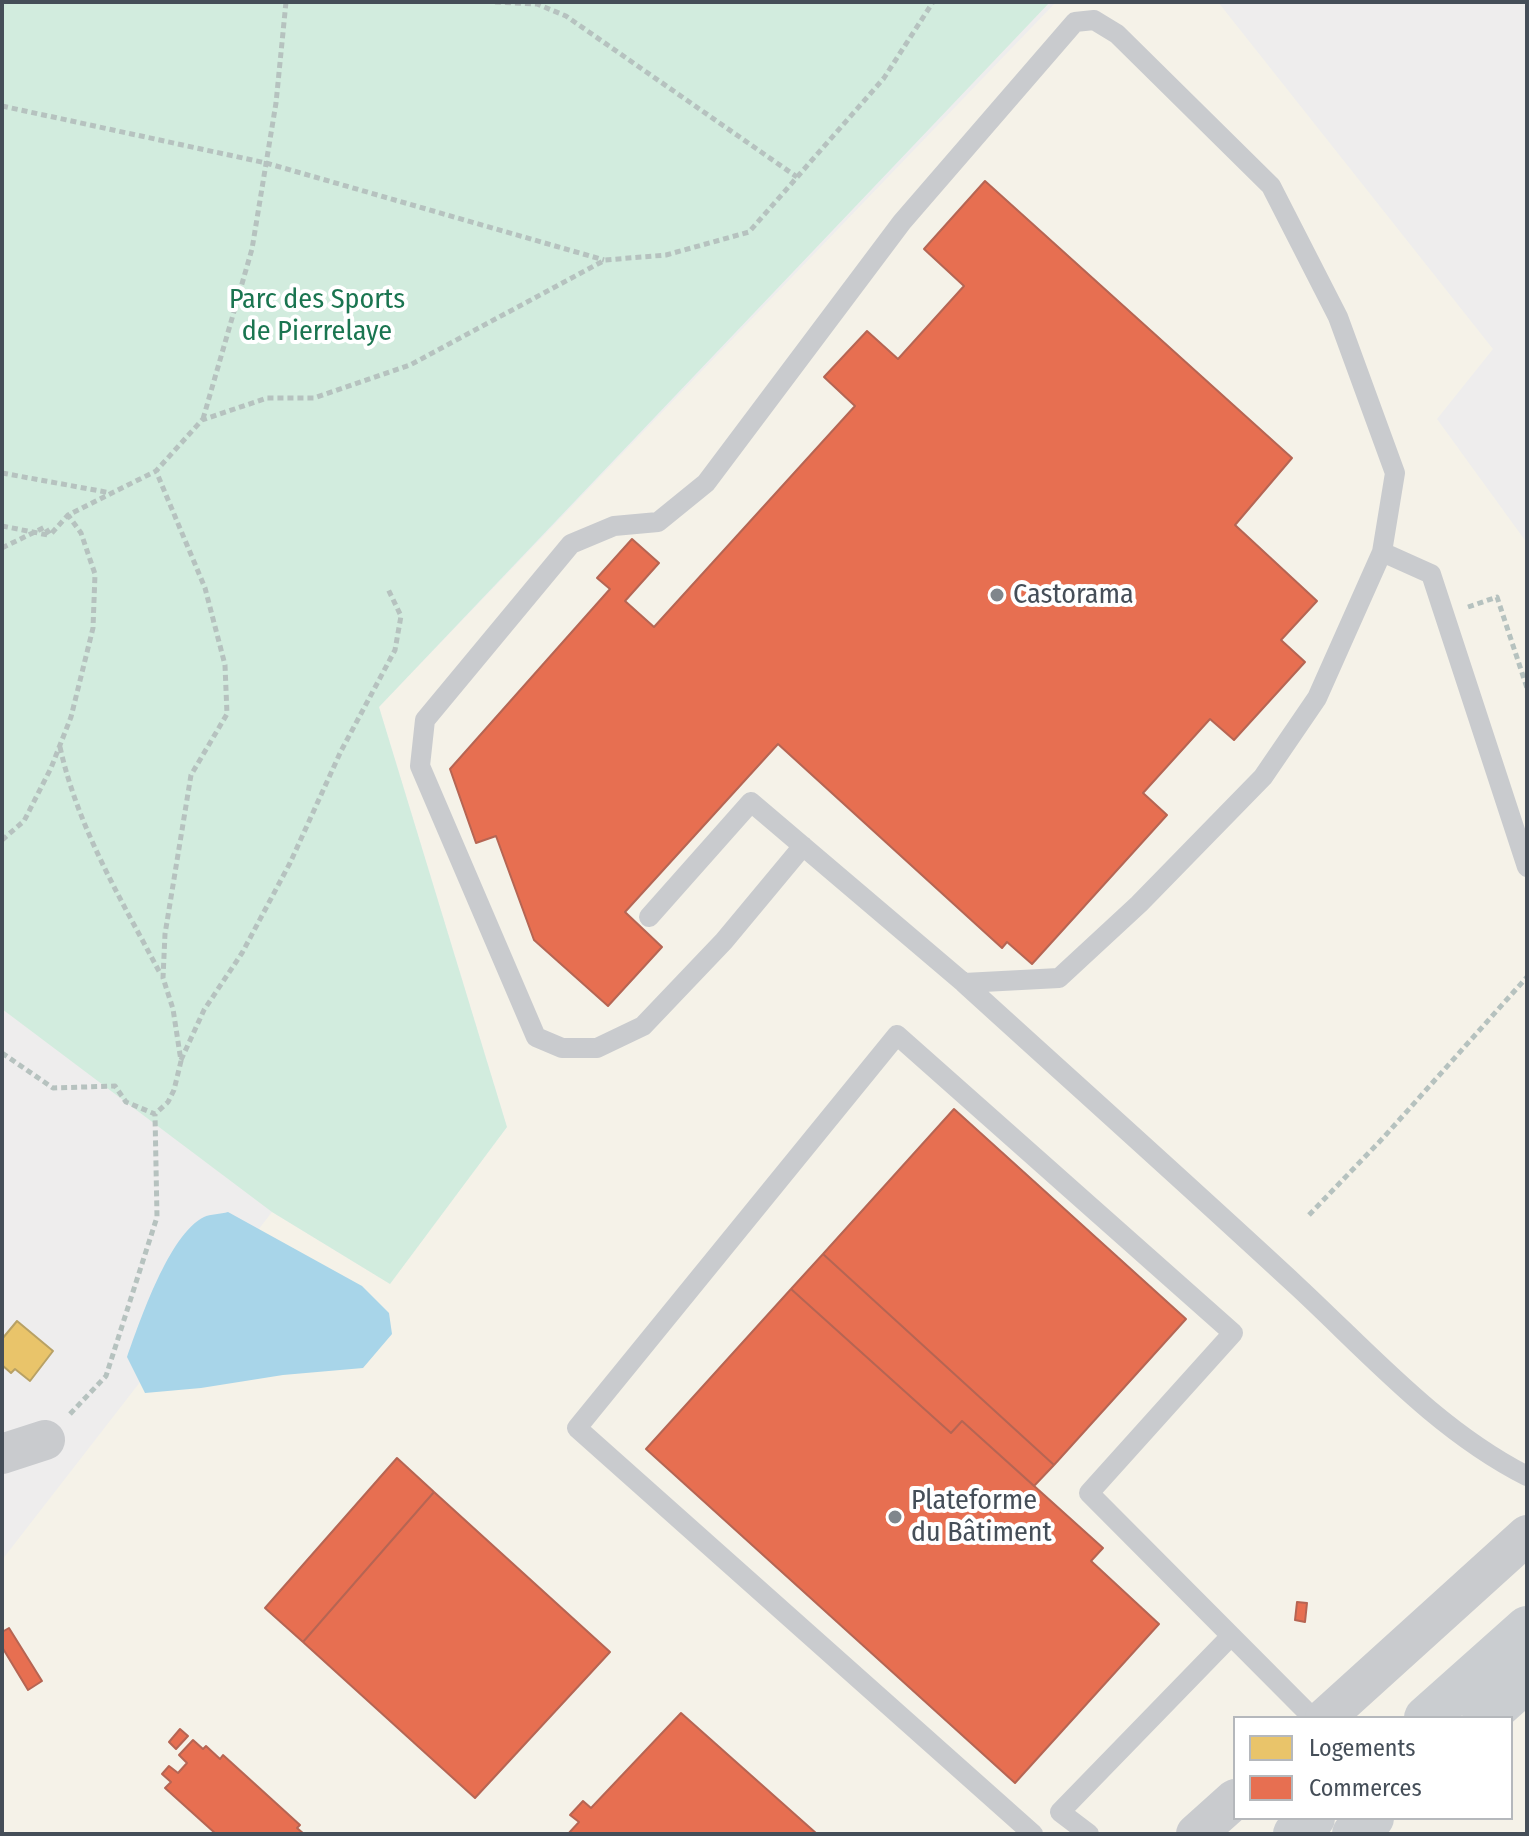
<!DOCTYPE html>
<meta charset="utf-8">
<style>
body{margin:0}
#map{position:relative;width:1529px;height:1836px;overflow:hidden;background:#eeeded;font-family:"Fira Sans Condensed",sans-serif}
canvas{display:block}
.frame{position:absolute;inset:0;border:4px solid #454e58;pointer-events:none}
.legend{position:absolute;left:1233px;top:1716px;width:280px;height:104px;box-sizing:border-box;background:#fff;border:2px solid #b5b8bc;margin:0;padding:10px 14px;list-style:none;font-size:24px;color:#454e58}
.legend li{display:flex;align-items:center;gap:16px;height:40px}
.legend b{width:40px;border:2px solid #b5b8bc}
</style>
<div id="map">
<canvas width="1529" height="1836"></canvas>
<div class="frame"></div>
<ul class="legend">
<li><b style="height:22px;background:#e9c46a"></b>Logements</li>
<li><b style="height:22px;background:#e76f51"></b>Commerces</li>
</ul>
</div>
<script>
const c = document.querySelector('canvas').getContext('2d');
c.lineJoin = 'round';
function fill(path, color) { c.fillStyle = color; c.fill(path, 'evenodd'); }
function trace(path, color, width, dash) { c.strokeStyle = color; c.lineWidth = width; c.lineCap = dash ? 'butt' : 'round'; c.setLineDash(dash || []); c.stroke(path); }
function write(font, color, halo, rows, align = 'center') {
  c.font = font + ' "Fira Sans Condensed",sans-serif'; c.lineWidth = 8; c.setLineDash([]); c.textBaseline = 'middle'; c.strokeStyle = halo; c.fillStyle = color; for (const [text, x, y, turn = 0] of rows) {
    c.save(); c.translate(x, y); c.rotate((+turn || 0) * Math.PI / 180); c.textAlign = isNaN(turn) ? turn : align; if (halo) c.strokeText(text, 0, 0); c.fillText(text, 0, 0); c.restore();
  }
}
fill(new Path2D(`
 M1056 2H1218L1493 349 1437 419 1527 543V1834H2V1560L272 1212 390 1284 507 1127 379 707ZM1235 1718H1511V1818H1235Z`), '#f5f2e8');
fill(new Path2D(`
 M2 2H1050L379 707 507 1127 390 1284 272 1212 2 1009Z`), '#d2ecde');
fill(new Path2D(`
 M228 1212 362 1286 389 1313 392 1334 363 1368 283 1375 201 1388 145 1393 127 1357C140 1321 169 1234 204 1217 210 1214 221 1214 228 1212Z`), '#a8d5e9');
const homes = new Path2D(`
 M17 1321 53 1351 30 1381 15 1369 11 1373 2 1365V1339Z`);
fill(homes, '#e9c46a');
trace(homes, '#b8a165', 2);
const shops = new Path2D(`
 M985 181 1292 458 1235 525 1317 601 1281 640 1305 662 1234 740 1210 719 1143 793 1167 815 1032 964 1007 942 1002 948 778 744 625 912 662 947 608 1006 534 940 496 836 476 843 450 769 610 589 597 578 632 539 659 563 625 601 654 627 855 406 824 377 867 331 898 359 964 286 924 249Z
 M954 1109 1186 1319 1054 1465 823 1254Z
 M823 1254 1054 1465 1034 1486 962 1421 951 1433 791 1289Z
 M791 1289 951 1433 962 1421 1103 1548 1091 1561 1159 1624 1015 1783 646 1449Z
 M397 1458 434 1492 303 1642 265 1608Z
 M434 1492 610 1652 475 1798 303 1642Z
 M1297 1602 1307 1603 1305 1622 1295 1620Z
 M9 1628 42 1681 28 1690 2 1647V1632Z
 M681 1713 817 1834H568L579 1822 570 1815 583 1801 591 1808Z
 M180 1729 188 1736 176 1749 169 1742Z
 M193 1740 203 1749 206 1746 220 1759 223 1755 300 1825 297 1828 304 1834H216L165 1788 171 1782 162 1774 169 1766 178 1773 187 1763 179 1755Z`);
fill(shops, '#e76f51');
trace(shops, '#b66553', 2);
trace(new Path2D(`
 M495 2 537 4 566 16 797 177
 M2 106 266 163 604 260
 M203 419 252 249 276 103 286 2
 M2 473 111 493
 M2 526 48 535
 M2 548 45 527 50 535 68 515 156 471
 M1468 607 1497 597 1527 688
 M60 747C78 829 122 901 161 975
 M2 840 24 821 51 768 71 717 93 628 95 574 81 533 68 515
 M2 1053 53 1088 115 1086 126 1102 155 1114 168 1102 174 1090 181 1061 173 1009 163 978 165 934 191 775 227 714 225 665 205 588 156 471 202 420 267 398H314L410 365 605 260 666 255 749 232 884 78 933 2
 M181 1060 204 1010 242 953 290 863 341 751 395 650 401 616 388 589
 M1309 1215 1384 1137 1527 977
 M70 1414 106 1376 157 1217 155 1114`), '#b6c2bf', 5, [6, 4]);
trace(new Path2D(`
 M803 846 724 941 643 1026 597 1048H562L536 1037 420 766 425 720 571 544 614 526 658 522 706 483 902 222 1075 22 1094 20 1117 34 1271 186 1338 317 1395 473 1382 552
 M1527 867 1431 574 1382 552 1317 698 1263 777 1139 904 1059 978 964 983C1075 1084 1188 1185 1298 1287 1370 1354 1438 1431 1527 1476
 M649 917 751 802 964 983
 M1033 1834 577 1428 897 1035 1233 1333 1089 1493 1313 1718
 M1089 1834 1060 1812 1231 1636`), '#c9cbce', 20);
trace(new Path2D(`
 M2 1454 45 1440
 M1325 1718 1527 1535
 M1196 1834 1235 1799`), '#c9cbce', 40);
trace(new Path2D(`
 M1426 1718 1527 1628
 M1484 1718 1527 1680
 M1295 1834 1313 1818
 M1354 1834 1372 1818`), '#cacdd0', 44);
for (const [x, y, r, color] of [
 [997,595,8,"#80868c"],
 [895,1517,8,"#80868c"]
]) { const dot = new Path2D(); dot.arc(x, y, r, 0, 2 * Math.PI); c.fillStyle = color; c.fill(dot); trace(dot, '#fff', 3); }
write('28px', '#1a7550', '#fff', [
 ["Parc des Sports",317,300],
 ["de Pierrelaye",317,332]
]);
write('28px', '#454e58', '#fff', [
 ["Castorama",1013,595],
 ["Plateforme",911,1501],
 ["du Bâtiment",911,1533]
], 'left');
</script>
